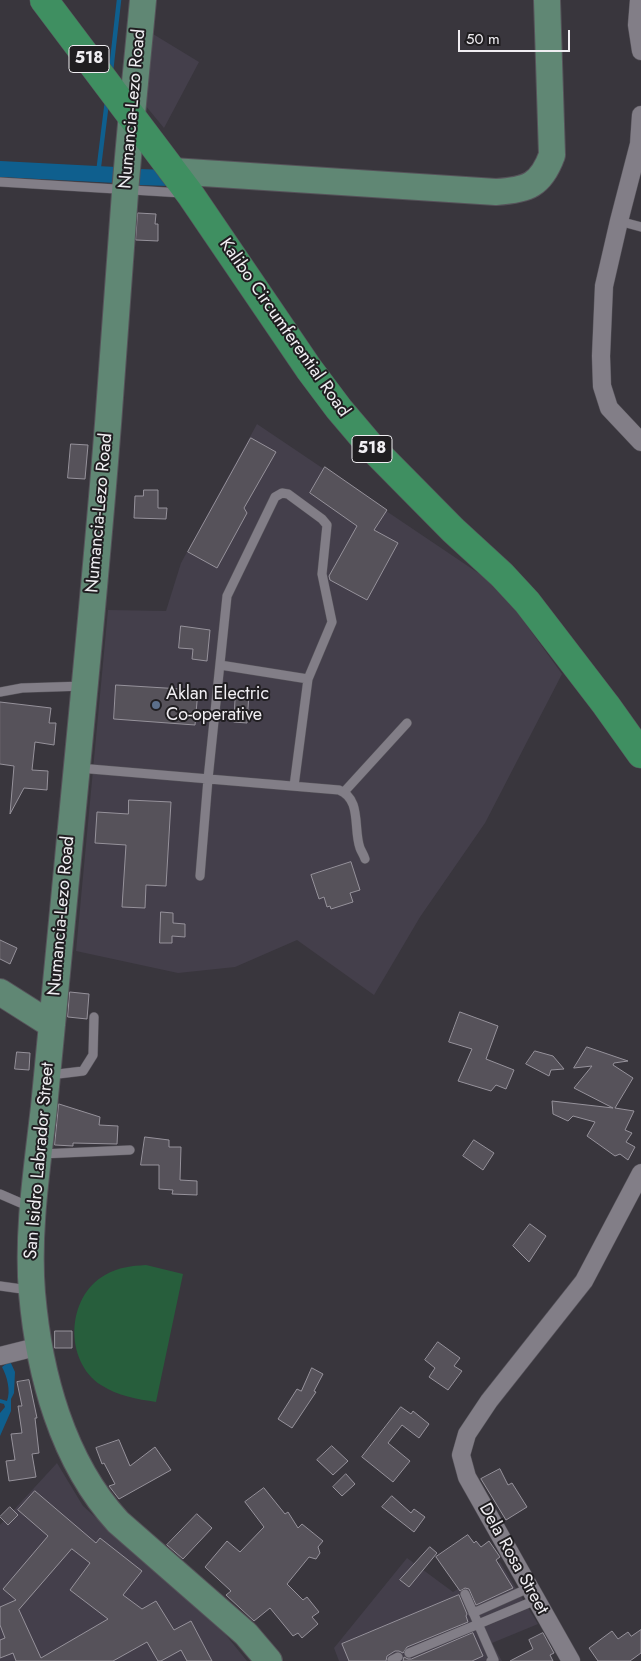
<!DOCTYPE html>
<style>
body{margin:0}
#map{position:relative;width:641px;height:1661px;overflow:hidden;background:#39363d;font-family:Jost,sans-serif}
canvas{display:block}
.scale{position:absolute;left:458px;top:30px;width:112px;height:22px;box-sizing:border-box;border:2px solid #f0eef2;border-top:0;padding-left:6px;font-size:15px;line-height:18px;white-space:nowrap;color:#f0eef2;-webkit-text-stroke:4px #201e21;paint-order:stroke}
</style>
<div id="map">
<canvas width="641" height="1661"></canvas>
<div class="scale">50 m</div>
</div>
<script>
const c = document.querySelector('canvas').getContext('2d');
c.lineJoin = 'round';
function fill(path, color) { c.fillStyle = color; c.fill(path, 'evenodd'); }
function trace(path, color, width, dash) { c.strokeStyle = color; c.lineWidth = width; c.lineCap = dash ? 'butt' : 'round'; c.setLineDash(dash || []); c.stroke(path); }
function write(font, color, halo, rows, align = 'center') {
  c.font = font + ' Jost,sans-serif'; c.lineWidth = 4; c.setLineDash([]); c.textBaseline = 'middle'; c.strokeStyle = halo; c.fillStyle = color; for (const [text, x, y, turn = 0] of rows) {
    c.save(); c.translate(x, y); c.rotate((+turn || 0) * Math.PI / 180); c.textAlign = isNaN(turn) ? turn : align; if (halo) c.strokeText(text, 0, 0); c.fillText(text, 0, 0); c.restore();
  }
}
fill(new Path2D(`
 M153 34 199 62 164 128 145 105Z
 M257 424 499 587 562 674 485 823 420 917 374 995 297 940 235 967 178 973 76 951 108 610 166 611 181 563Z
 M57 1463 83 1506 225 1634 247 1661H0V1525Z
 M407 1558 453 1592 500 1562 538 1624 492 1643 502 1661H339L334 1648Z`), '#443f4b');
fill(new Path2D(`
 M146 1265 183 1274 156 1402C137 1399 118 1396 101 1385 64 1361 66 1297 105 1275 119 1267 131 1266 146 1265Z`), '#275e3c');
fill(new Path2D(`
 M10 1361 15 1372 14 1393 11 1399V1411L0 1436V1413L5 1407 4 1404 0 1403V1399L7 1401C11 1391 7 1376 2 1367Z`), '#0f5f8e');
trace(new Path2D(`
 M111 71 119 0
 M98 174 107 101`), '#0f5f8e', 4.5);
trace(new Path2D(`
 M0 169 116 175
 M138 177 170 178`), '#0f5f8e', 16);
const building = new Path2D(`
 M138 213 156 214 155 224H158V241L136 240Z
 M251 438 276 452 244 508 247 513 217 568 188 552Z
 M71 444 88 445 85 479 68 478Z
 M325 467 387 510 374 530 398 543 367 600 330 580 329 576 357 526 310 493Z
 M144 490H158V508H167L166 519 134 518 135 496H143Z
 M181 626 210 630 207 661 192 659 193 649 179 648Z
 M116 685 198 690 195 725 114 719Z
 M236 692 249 693 247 723 234 722Z
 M0 702 51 708 49 723H56L54 745 35 742 32 770 48 771 47 790 24 788 10 814 14 766 0 764Z
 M129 800 171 802 166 886 146 885 145 908 122 907 126 845 95 843 97 812 128 814Z
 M351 862 360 890 350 893 353 902 331 909 330 906 327 907 324 897 319 899 311 875Z
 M161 912 173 913V923L185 924V937L172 936V943H160Z
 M0 940 17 948 10 964 0 959Z
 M70 992 89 994 87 1019 68 1017Z
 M460 1012 498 1026 486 1059 514 1070 506 1089 496 1085 491 1091 458 1081 472 1049 449 1042Z
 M587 1047 628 1061 614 1063 613 1065 633 1078 615 1108 634 1111 625 1130 632 1133 626 1142 635 1147 628 1160 620 1154 615 1156 587 1136 595 1122 573 1116 568 1121 553 1114 552 1101 613 1108 574 1088 592 1066 574 1068Z
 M535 1051 553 1056 564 1069 551 1070 549 1076 526 1064Z
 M17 1052 30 1053 29 1070 15 1069Z
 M59 1104 100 1117 99 1125 118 1126 117 1144 73 1143V1146L55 1145Z
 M145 1137 169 1140V1147H181L180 1180 197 1181V1195L172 1194 173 1190 159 1189V1165H141Z
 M474 1140 494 1153 483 1170 463 1156Z
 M530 1224 546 1236 529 1262 513 1246Z
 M55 1331H72V1348H55Z
 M438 1342 460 1358 454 1366 462 1371 448 1390 429 1377 435 1368 425 1360Z
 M312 1368 323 1374 314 1391 316 1392 292 1428 278 1419 297 1389 301 1391Z
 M29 1380 37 1418H35L39 1453 32 1454 36 1477 9 1481 6 1461 15 1460 11 1434 22 1433 18 1406H22L17 1382Z
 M401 1407 411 1414 413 1411 429 1424 419 1438 402 1425 388 1443 410 1461 393 1482 362 1457Z
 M119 1440 130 1466 155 1447 171 1470 119 1499 109 1486 115 1484 104 1463 102 1464 96 1448Z
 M332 1446 348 1461 333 1475 317 1460Z
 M500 1469 508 1485 512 1483 527 1507 506 1520 481 1479Z
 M346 1474 355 1484 342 1496 333 1487Z
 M264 1488 285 1514 288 1512 298 1528 302 1524 323 1541 318 1547 320 1553 316 1559 309 1557 287 1584 303 1600 307 1597 319 1612 312 1617 318 1624 302 1638 298 1633 293 1636 270 1608 254 1621 226 1595 231 1591 205 1567 227 1541 240 1552 264 1527 245 1502Z
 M35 1491 96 1543 100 1538 142 1571 123 1595 142 1609 156 1601 174 1630 191 1621 212 1661H187L181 1650 161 1661H158L147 1642 113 1661H16L13 1653 0 1658V1640L5 1638 0 1625V1607L16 1600 3 1589 48 1536 18 1510ZM72 1549 90 1563 70 1590 108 1619 41 1658 19 1610Z
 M392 1496 411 1513 414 1509 425 1517 414 1532 382 1507Z
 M10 1507 18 1515 8 1525 0 1517Z
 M197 1514 212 1528 183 1559 167 1545Z
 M468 1535 474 1543 476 1541 481 1547 489 1541 500 1557 496 1560 513 1588 476 1605 469 1589 465 1588 460 1591 436 1557Z
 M430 1547 437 1553 409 1587 400 1580Z
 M459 1595 467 1614 466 1616 468 1622 407 1647 403 1653 399 1651H395L387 1656 386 1661H349L342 1644Z
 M641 1630V1653L630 1661H598L589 1648 612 1631 618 1639 628 1632 631 1636Z
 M473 1633 483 1656 472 1661H403L404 1657 408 1659H411Z
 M543 1633 554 1653 550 1655 553 1661H510L533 1649 529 1640Z`);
fill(building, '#56525a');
trace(building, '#96929b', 1);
const lane = new Path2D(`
 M0 182 182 193
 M619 221 641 227
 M220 665 308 679
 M0 692 22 688 84 686
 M79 768 339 790C362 799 353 829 360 848 361 851 364 855 365 859
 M344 792 407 723
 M200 876 208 779 227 596 275 497 282 493 288 494 322 519 327 525 322 574 332 622 308 679 294 786
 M50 1075 83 1071 93 1055 94 1017
 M41 1154 130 1150
 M0 1194 30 1207
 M0 1286 29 1290
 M465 1594 494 1660 491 1661
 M473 1613 529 1588
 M409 1653 536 1600
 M392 1660 398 1657`);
const street = new Path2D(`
 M639 0 637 25 641 51
 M641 115 639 144 619 221 604 286 601 356 602 386 609 408 641 442
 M0 1356 40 1346
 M571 1661 467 1477 461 1455 467 1434 489 1401 584 1281 641 1173`);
const secondary = new Path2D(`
 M143 0C137 65 130 129 125 193 118 279 113 364 106 449 95 586 81 723 68 859 60 942 52 1024 44 1107 37 1169 27 1231 32 1293 39 1373 62 1461 118 1522L246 1634 269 1661
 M172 171 496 192C528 190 541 185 552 155L547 0
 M0 992 52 1025`);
const primary = new Path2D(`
 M44 0 190 194 309 369 339 409 373 449 453 530 502 575 527 602 606 705 641 754`);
trace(lane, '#56535a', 10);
trace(street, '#56535a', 19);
trace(secondary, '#56535a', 28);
trace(primary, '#56535a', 29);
trace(lane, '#827e87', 9);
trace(street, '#827e87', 18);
trace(secondary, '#608774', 26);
trace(primary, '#3f8f61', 28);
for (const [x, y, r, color] of [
 [156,705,5,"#5c6f8a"]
]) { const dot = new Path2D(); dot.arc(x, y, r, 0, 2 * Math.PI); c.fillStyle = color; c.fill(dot); trace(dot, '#201e21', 2); }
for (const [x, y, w] of [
 [89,59,40],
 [372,449,40]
]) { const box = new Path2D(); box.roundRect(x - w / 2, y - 13.5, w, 27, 4); c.fillStyle = '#201e21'; c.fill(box); trace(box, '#f0eef2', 1); }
write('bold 16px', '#f0eef2', null, [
 ["518",89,59],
 ["518",372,449]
]);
write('18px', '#f0eef2', '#201e21', [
 ["Numancia-Lezo Road",133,109,-85],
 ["Kalibo Circumferential Road",284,328,55],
 ["Numancia-Lezo Road",100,513,-85],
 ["Numancia-Lezo Road",62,916,-85],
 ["San Isidro Labrador Street",40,1161,-85],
 ["Dela Rosa Street",513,1559,61]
]);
write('18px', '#f0eef2', '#201e21', [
 ["Aklan Electric",166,695],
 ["Co-operative",166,716]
], 'left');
</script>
